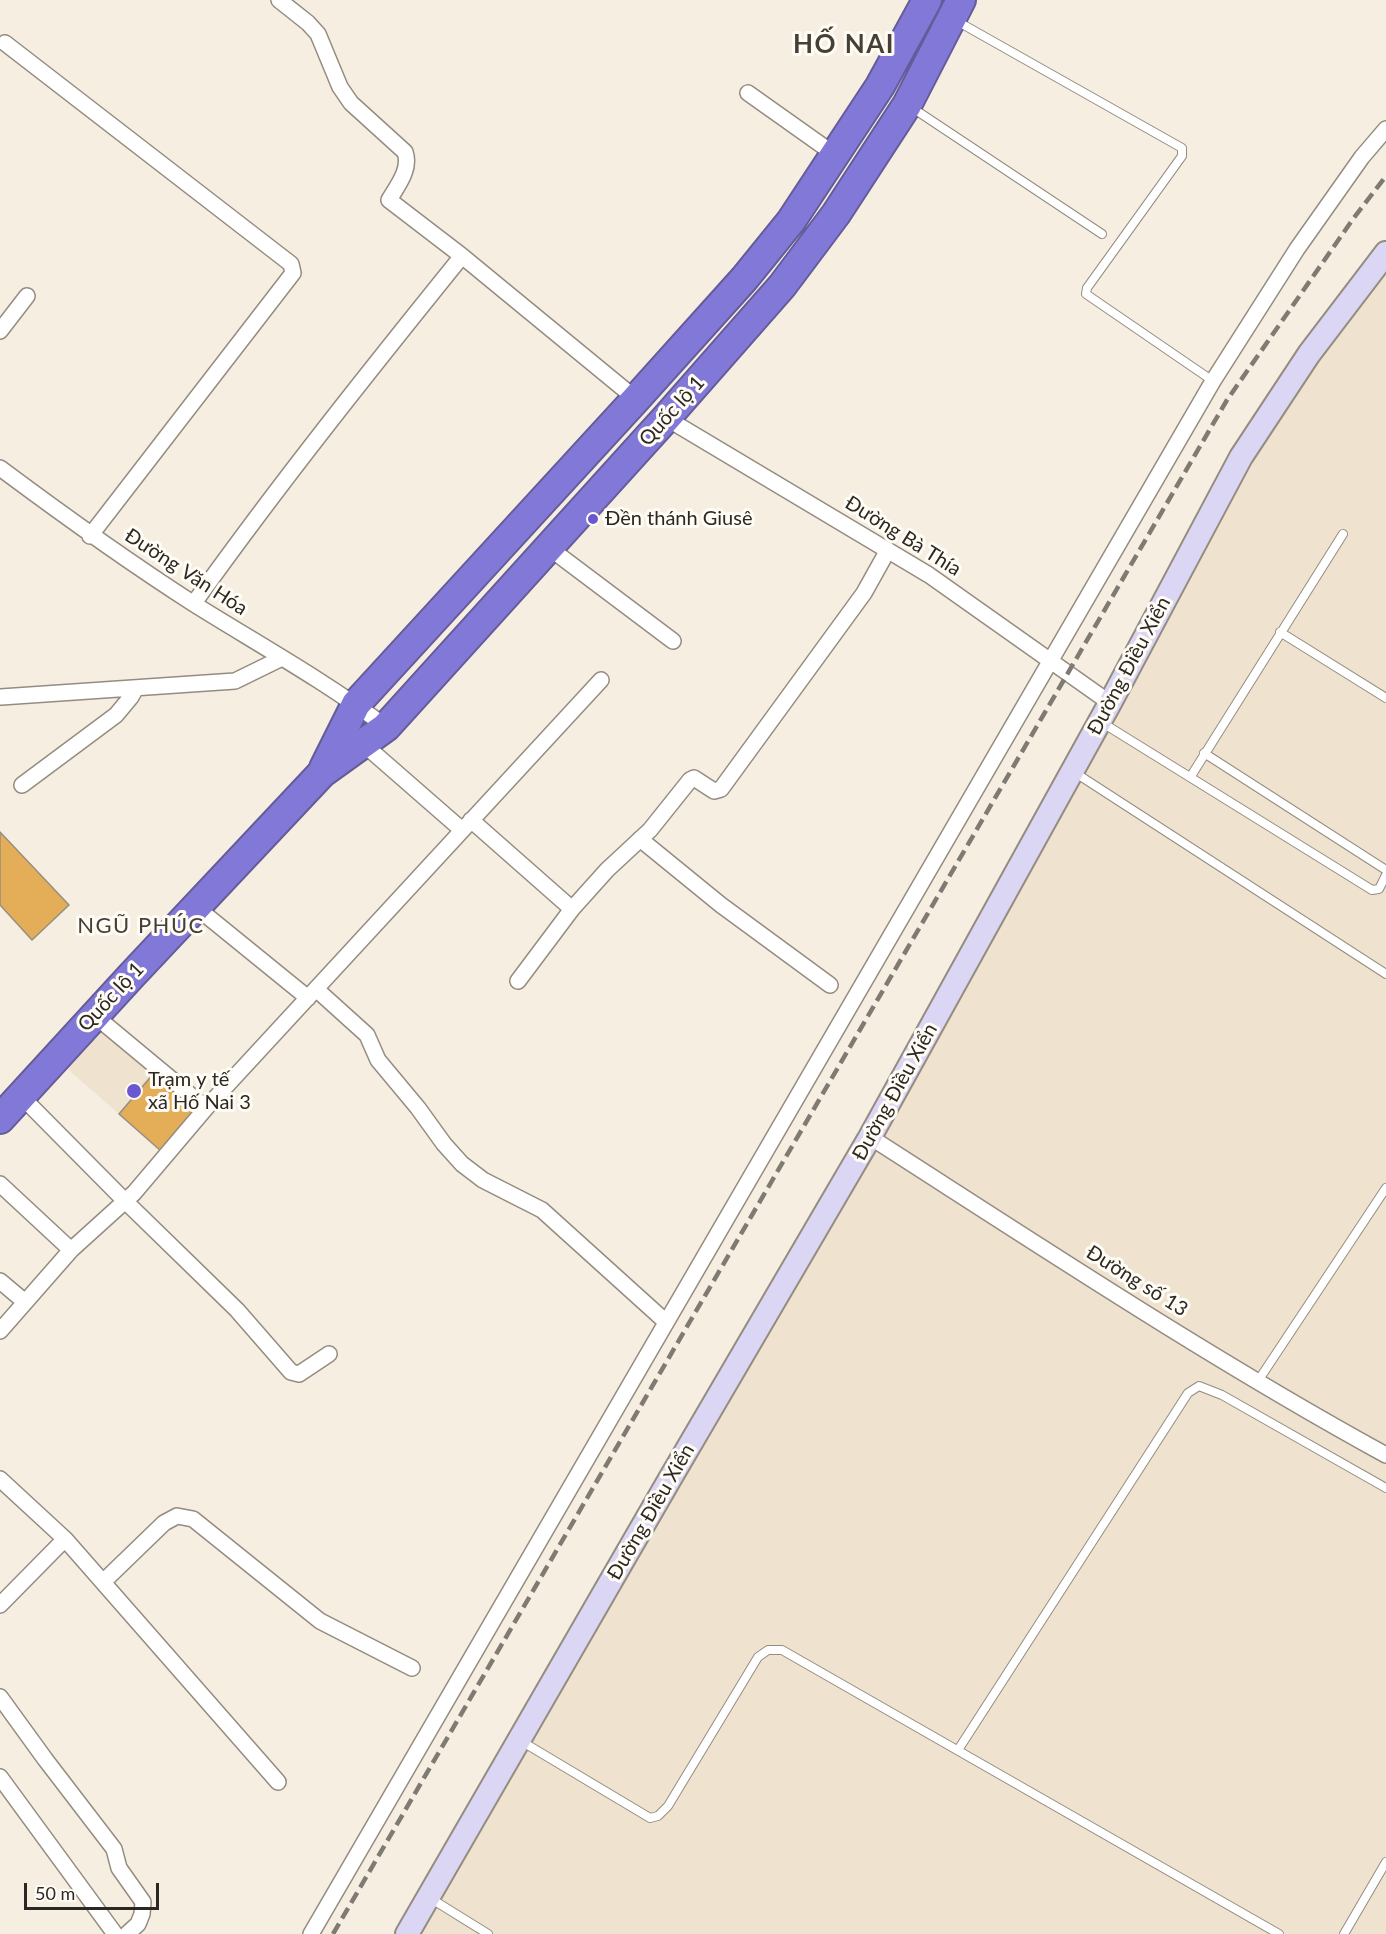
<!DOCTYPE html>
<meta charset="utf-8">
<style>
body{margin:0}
#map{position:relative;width:1386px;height:1934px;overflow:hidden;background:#f6eee1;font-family:Lato,sans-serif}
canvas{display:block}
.scale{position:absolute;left:24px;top:1883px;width:135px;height:27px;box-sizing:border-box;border:3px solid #2b2823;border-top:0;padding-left:8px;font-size:18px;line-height:21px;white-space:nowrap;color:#2b2823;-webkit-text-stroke:4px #fffcf6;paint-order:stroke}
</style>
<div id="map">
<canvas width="1386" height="1934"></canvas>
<div class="scale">50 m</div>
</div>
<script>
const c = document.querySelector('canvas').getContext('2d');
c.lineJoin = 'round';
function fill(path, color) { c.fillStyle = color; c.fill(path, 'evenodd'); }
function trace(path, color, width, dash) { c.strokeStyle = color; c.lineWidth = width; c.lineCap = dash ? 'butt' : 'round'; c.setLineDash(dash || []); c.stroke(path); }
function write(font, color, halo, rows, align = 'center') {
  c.font = font + ' Lato,sans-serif'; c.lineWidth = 6; c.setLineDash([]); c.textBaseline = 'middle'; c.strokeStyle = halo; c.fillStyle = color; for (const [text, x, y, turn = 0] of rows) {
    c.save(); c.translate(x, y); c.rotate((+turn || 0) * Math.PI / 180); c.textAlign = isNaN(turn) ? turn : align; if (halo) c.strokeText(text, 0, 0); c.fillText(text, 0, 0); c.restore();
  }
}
fill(new Path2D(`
 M1386 270V1934H419L789 1296 1249 463 1317 361Z
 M98 1027 154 1073 161 1151 63 1065Z`), '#efe2cf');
const building = new Path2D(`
 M0 832 69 905 32 940 0 905Z
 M154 1073 197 1108 161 1151 119 1114Z`);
fill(building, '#e3ae57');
trace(building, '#968e83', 1.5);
const lane = new Path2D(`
 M955 20 1182 148V156L1087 288 1086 294 1213 381
 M911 107 1102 234
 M1280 632 1386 698
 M1101 722 1372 890 1379 889 1386 875
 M1204 753 1386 870
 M1074 772 1386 974
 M1191 776 1343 534
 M1258 1381 1386 1188
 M521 1741 650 1818 658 1816 668 1806 758 1657 768 1650H782L1279 1934
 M958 1750 1188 1393 1199 1386 1222 1395 1386 1488
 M430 1898 488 1934
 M1344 1934 1386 1862`);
const street = new Path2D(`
 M279 0 308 23 318 34 340 87 351 103 405 152C411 169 398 185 389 200L462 256 636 399
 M5 43 291 264 293 273 90 536
 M748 93 834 154
 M0 331 27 296
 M666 418 929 575 1110 703
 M0 468C63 515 127 561 194 604 258 644 325 681 386 727
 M548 547 673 641
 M194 603C279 484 370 370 462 256
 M1 697 235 681 282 658
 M360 741 462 830
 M22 785 116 715 131 697 136 688
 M471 820 572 909
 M640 839 721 905 830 985
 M196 907 308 998
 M518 981 572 909 607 870 650 830 690 780 694 778 714 791 721 789 864 593 888 550
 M316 989 367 1035 378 1060 418 1108 444 1144 462 1164 483 1180 542 1210 666 1322
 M94 1015 206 1108
 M21 1096 124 1200 237 1310 291 1372 299 1374 329 1354
 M870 1137C1040 1246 1209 1358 1386 1455
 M0 1184 71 1250
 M0 1281 25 1302
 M0 1331 71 1250 134 1193 206 1108 601 680
 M0 1479 65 1539 278 1782
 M103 1582 164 1523 177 1516 193 1519 320 1621 412 1668
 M0 1605 65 1539
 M0 1697 45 1759 114 1849 119 1868 143 1902 142 1914 138 1924 127 1934
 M0 1777 115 1934
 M311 1934 1213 381 1297 249 1362 157 1386 129`);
const secondary = new Path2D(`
 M407 1934 671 1477 870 1137 1110 703 1241 457 1309 354 1386 253`);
const highway = new Path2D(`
 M324 768 356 704 636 399 744 279 791 221 880 86 927 0
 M0 1119 132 975 322 773 386 727 666 418 782 286 836 214 907 105 961 0`);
trace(lane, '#948c80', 10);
trace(street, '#948c80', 18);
trace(secondary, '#948c80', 26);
trace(highway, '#645c99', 32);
trace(lane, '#fff', 8);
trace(street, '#fff', 15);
trace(secondary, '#dad6f3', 22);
trace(highway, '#8278d8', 28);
trace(new Path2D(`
 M333 1934 1227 400 1353 219 1386 176`), '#7f7a72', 4.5, [12, 6]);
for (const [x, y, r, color] of [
 [593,519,6,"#6b57d0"],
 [134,1091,8,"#6b57d0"]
]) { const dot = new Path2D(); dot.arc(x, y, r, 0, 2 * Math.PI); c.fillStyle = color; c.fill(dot); trace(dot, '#fffcf6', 2); }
write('20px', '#2b2823', '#fffcf6', [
 ["Quốc lộ 1",672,411,-48],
 ["Đường Bà Thía",903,536,32],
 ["Đường Văn Hóa",186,572,33],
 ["Đường Điều Xiển",1129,666,-62],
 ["Quốc lộ 1",111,997,-47],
 ["Đường Điều Xiển",895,1092,-61],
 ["Đường số 13",1137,1281,32],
 ["Đường Điều Xiển",651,1512,-60]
]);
write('20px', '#2b2823', '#fffcf6', [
 ["Đền thánh Giusê",605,519],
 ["Trạm y tế",148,1080],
 ["xã Hố Nai 3",148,1103]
], 'left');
c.letterSpacing = '1.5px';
write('22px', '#463f35', '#fffcf6', [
 ["NGŨ PHÚC",141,926]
]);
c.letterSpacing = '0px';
c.letterSpacing = '1.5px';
write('bold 26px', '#463f35', '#fffcf6', [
 ["HỐ NAI",844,45]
]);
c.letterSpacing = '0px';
</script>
